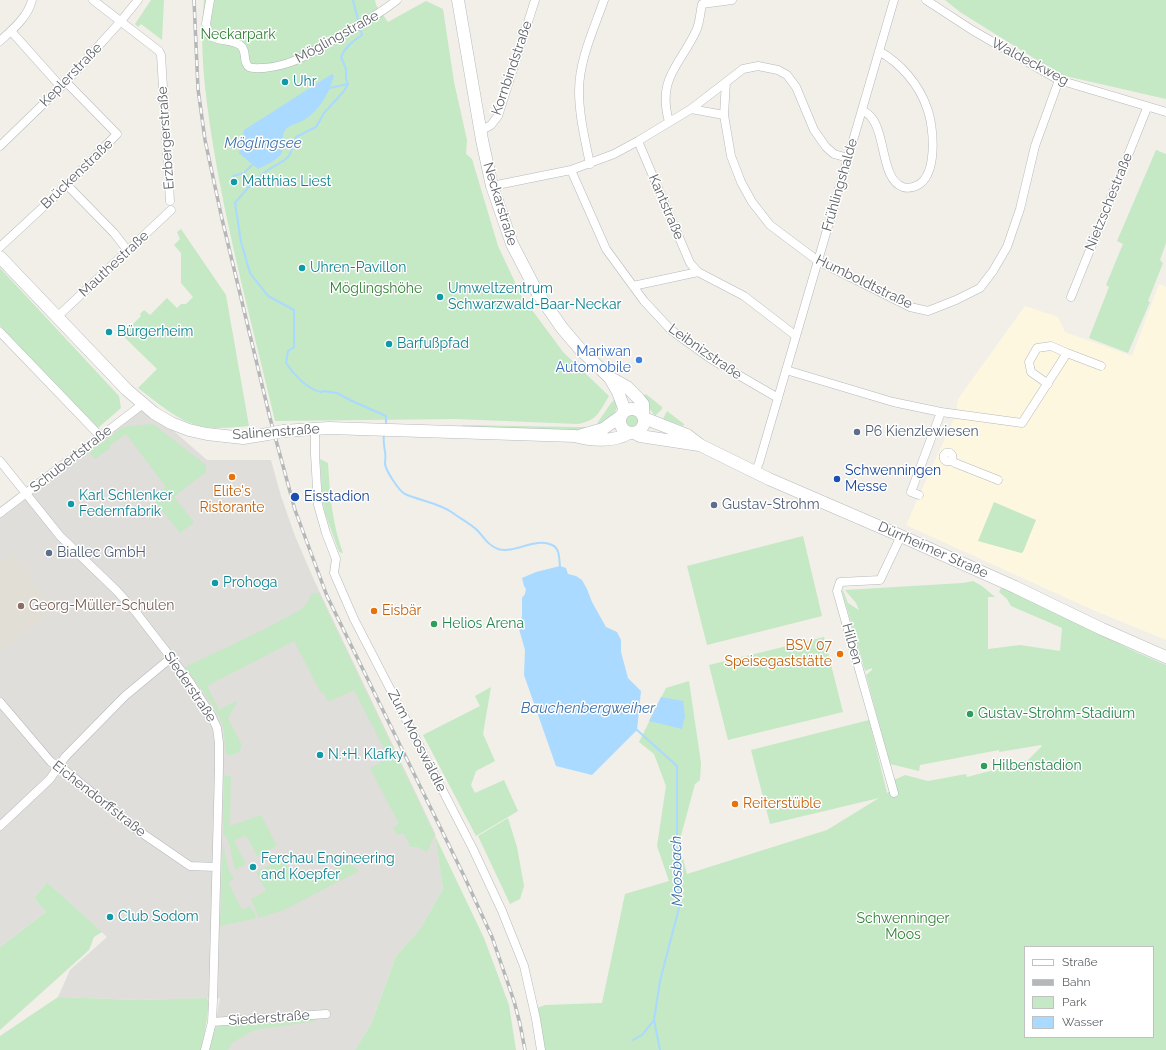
<!DOCTYPE html>
<meta charset="utf-8">
<style>
body{margin:0}
#map{position:relative;width:1166px;height:1050px;overflow:hidden;background:#f1efe8;font-family:Raleway,sans-serif}
canvas{display:block}
.legend{position:absolute;left:1024px;top:946px;width:130px;height:92px;box-sizing:border-box;background:#fff;border:1px solid #bfc1c3;margin:0;padding:5px 7px;list-style:none;font-size:12px;color:#5f6368}
.legend li{display:flex;align-items:center;gap:8px;height:20px}
.legend b{width:20px;border:1px solid #bfc1c3}
</style>
<div id="map">
<canvas width="1166" height="1050"></canvas>
<ul class="legend">
<li><b style="height:5px;background:#fff"></b>Straße</li>
<li><b style="height:5px;background:#b6b7b8"></b>Bahn</li>
<li><b style="height:11px;background:#c5e8c5"></b>Park</li>
<li><b style="height:11px;background:#aadaff"></b>Wasser</li>
</ul>
</div>
<script>
const c = document.querySelector('canvas').getContext('2d');
c.lineJoin = 'round';
function fill(path, color) { c.fillStyle = color; c.fill(path, 'evenodd'); }
function trace(path, color, width, dash) { c.strokeStyle = color; c.lineWidth = width; c.lineCap = dash ? 'butt' : 'round'; c.setLineDash(dash || []); c.stroke(path); }
function write(font, color, halo, rows, align = 'center') {
  c.font = font + ' Raleway,sans-serif'; c.lineWidth = 3; c.setLineDash([]); c.textBaseline = 'middle'; c.strokeStyle = halo; c.fillStyle = color; for (const [text, x, y, turn = 0] of rows) {
    c.save(); c.translate(x, y); c.rotate((+turn || 0) * Math.PI / 180); c.textAlign = isNaN(turn) ? turn : align; if (halo) c.strokeText(text, 0, 0); c.fillText(text, 0, 0); c.restore();
  }
}
fill(new Path2D(`
 M1159 284 1166 287V640L1093 610 906 525 956 414 958 399 1025 306 1058 317 1065 332 1132 356Z`), '#fef7e0');
fill(new Path2D(`
 M143 404 207 460H271L281 496 295 536 314 580 435 833 443 889 420 929 396 956 371 1024 355 1050H210L220 998 138 1000 58 997 70 970 107 937 47 882 34 898 46 912 0 947V513Z`), '#e0deda');
fill(new Path2D(`
 M13 553 34 577 31 580 45 595 39 600 49 613 42 618 43 621 37 626 35 624 0 653V563Z`), '#e1ded6');
fill(new Path2D(`
 M151 0H164L162 40 141 24 138 27 135 24Z
 M204 0H375L376 5 388 22 426 1 443 9 454 82 467 140 466 154 472 159 498 246 521 295 563 352 609 396C599 412 598 420 578 424L456 419 275 421C253 327 227 234 212 139 205 92 199 48 204 0Z
 M945 0H1166V99L1061 75 960 12Z
 M1156 150 1166 154V243L1160 260 1163 263 1148 301 1150 302 1128 353 1089 338 1109 287 1106 285 1123 244 1117 241Z
 M181 229 226 295 249 426C238 427 226 428 214 428 183 427 161 405 138 388L157 369 117 330 123 325 128 329 141 316 140 314 144 310 150 315 167 298 177 308 181 304H186L193 297 181 283V253L174 245 180 239 177 232Z
 M0 268 119 396 121 408 98 428 0 326Z
 M646 394 662 407V409L655 416 643 400 644 396Z
 M618 396C618 412 613 420 597 425L598 422 611 403Z
 M667 411 684 424V425L683 426 663 419Z
 M626 421a7 7 0 1 1 14 0a7 7 0 1 1-14 0Z
 M153 424 206 465V472L174 497 194 522 180 533 152 498 166 487 126 434 109 446 110 448 95 459 89 452 123 427Z
 M462 425 574 427H590L582 431 462 427Z
 M320 459 328 463C330 495 332 523 343 553L339 552 325 513 322 497Z
 M994 502 1036 520 1023 552 1021 553 978 541Z
 M803 536 822 616 707 645 687 566Z
 M973 581 982 586 995 597H988V649L1020 645 1060 651 1062 628 1011 606 1007 599 999 592 1002 586 1136 652 1166 665V1050H544L537 1008 545 1005 602 1003 625 894 669 881 657 846 666 786 654 754 639 742 666 688 689 681 701 763 700 780 695 784 679 843 687 874 827 830 879 798 770 824 751 750 869 720 887 793 897 787 894 780 905 775 928 781 966 774 967 777 998 769V767L1028 760 1042 746 1041 745 999 752V750L920 765 919 771 890 764 866 675 872 670V668L865 671 842 591 843 590 848 603 859 610 856 603 845 590 963 583ZM1025 947H1153V1037H1025Z
 M312 593H319L484 938 509 1005 516 1050H355L371 1024 396 956 420 929 443 889 435 834 427 852 418 847H411L403 833 397 835 393 827 399 824 370 768 389 758 354 690 328 702 323 692 321 693 294 641 207 686 219 710 236 701 237 702 228 718 242 745 239 752 232 755H227C223 745 226 734 222 724 214 704 198 685 185 667L261 631 302 609 308 602Z
 M824 637 843 712 728 740 709 665Z
 M491 687 483 734 495 761 476 771 471 785 475 793 504 780 518 811 476 836 423 735 480 706 475 696Z
 M224 775 231 777 230 826 261 815 277 846 257 856 246 835 234 841 246 864 236 870C229 857 234 844 223 834Z
 M508 818 517 847 524 886 520 899 510 904 478 836Z
 M223 843 228 868 234 879 228 882 242 910 250 906 257 918 220 926Z
 M284 858C287 864 289 873 295 877 308 885 336 868 349 862L359 871 284 910 259 918 251 899 266 891 256 872Z
 M47 882 102 932 94 937 89 950 0 1030V947L46 912 34 898Z
 M58 997 138 1000 207 998 209 1004 202 1050H0V1036Z
 M309 1017 316 1021 254 1030 232 1043 228 1050H208L214 1029 219 1026Z`), '#c5e8c5');
fill(new Path2D(`
 M332 74 334 76C329 93 320 110 304 120 299 123 292 124 287 128 279 135 286 146 281 154 276 161 265 165 258 169L239 153 244 130Z
 M560 566 566 568 568 574 576 576 582 580 587 589 592 602 606 627 617 632 621 640V652L628 678 641 691 637 730 592 775 556 766 524 675 525 650 519 629 522 616V598L525 594 526 589 524 586 522 578 536 572Z
 M661 697 683 701 685 716 682 729 649 721Z`), '#aadaff');
trace(new Path2D(`
 M353 0 359 24
 M348 84 344 91 324 113 316 127 296 137C289 164 285 158 265 172 253 181 244 192 235 203L241 242 250 273 268 296 294 310V347L288 351 286 363C294 375 307 389 321 392L324 391 337 393 352 401 386 416V426
 M330 88 348 84 346 79V69L341 57C345 47 353 41 362 35L360 28
 M233 176 244 173 254 163
 M384 434C383 442 384 444 385 452 386 456 385 460 385 464 386 471 399 491 405 494 421 501 439 503 453 513 461 519 471 524 478 531 485 539 488 545 498 549 515 554 535 537 552 545 560 548 559 559 560 566
 M637 730 677 766V870L680 904 660 981 654 1020 660 1050
 M633 1040 642 1035 654 1020`), '#aadaff', 2);
const street = new Path2D(`
 M93 0 159 51 161 55 170 201
 M210 0 206 24 209 35C218 42 232 39 240 45 248 51 242 62 249 67 253 69 260 68 264 68 294 65 307 54 332 41 355 28 377 16 397 0
 M926 0 972 30 1059 80 1166 112
 M11 31 61 87
 M0 41C12 30 28 17 32 0
 M691 109 724 115 726 82
 M862 110C865 112 869 114 871 117 886 134 881 180 903 187 908 189 914 187 918 185 938 174 934 126 927 108 919 84 900 63 879 51
 M724 115 731 156 741 182 752 202 770 225 818 261 910 307 928 311 956 300 980 288 993 271 1007 247 1020 209 1035 146 1059 80
 M669 122C657 78 679 67 696 31 700 23 700 13 702 4L732 0
 M480 131 491 125 498 116 535 0
 M638 141 690 263 698 272 744 296 796 336
 M0 146 66 82 121 21 138 0
 M590 164C585 140 579 115 579 91 579 60 594 29 604 0
 M571 170 606 249 644 301 671 330 711 359 778 398
 M67 185 114 233 128 251
 M492 186 571 170 614 154 638 141 691 109 743 69 758 66 778 70 787 75 796 87 814 130 826 147 834 154 848 158
 M0 247 67 185 117 134 66 82
 M633 286 698 272
 M1071 297 1147 108
 M57 317 171 210
 M0 332 100 436
 M786 370 893 402 941 412 911 492 919 495
 M1048 384 1031 372 1029 362 1037 348 1051 346 1067 353
 M941 412 1022 423 1067 353 1101 366
 M315 429V454L318 505 326 533 336 559 334 573 354 619 473 849 502 911 524 966 536 1019 541 1050
 M943.5 457a4.5 4.5 0 1 1 9 0a4.5 4.5 0 1 1-9 0Z
 M951 460 955 463 998 480
 M0 461 60 536 117 591 135 611 189 681 211 715 217 728 219 743V768L213 1001 212 1022 205 1050
 M755 472 759 463 894 0
 M0 513 143 404
 M0 702 51 762 66 771 136 829 190 866 216 867
 M894 793 837 591 840 582 880 580 901 536
 M0 826 50 779 65 757 125 696 172 657
 M212 1022 326 1014`);
const secondary = new Path2D(`
 M458 0 482 140 492 186 512 244 537 292 562 328 580 349 609 377 627 387 638 398 643 404V414
 M0 257 127 390 154 413 171 423 189 430 207 434 243 438 268 434
 M610 378 618 392 625 411
 M620 421a12 12 0 1 1 24 0a12 12 0 1 1-24 0Z
 M644 418 687 435 700 445 769 479 901 536 1015 587 1102 629 1166 657
 M283 431 329 428 575 436C592 441 614 442 629 433
 M634 433 640 436 699 445
 M582 435 603 429 621 416`);
trace(street, '#b5b8bc', 9);
trace(secondary, '#b6babf', 13);
trace(street, '#fff', 8);
trace(secondary, '#fff', 12);
const rail = new Path2D(`
 M194 0 198 89 205 140 222 219 270 418 295 510 327 596 465 878 492 937 514 1001 520 1024 525 1050`);
trace(rail, '#b6b7b8', 3.5);
trace(rail, '#fff', 2, [6]);
const secondaryBridge = new Path2D(`
 M268 434 283 431`);
trace(secondaryBridge, '#b6babf', 13, []);
trace(secondaryBridge, '#fff', 12);
for (const [x, y, r, color] of [
 [285,82,4,"#0f9aa8"],
 [234,182,4,"#0f9aa8"],
 [302,268,4,"#0f9aa8"],
 [440,297,4,"#0f9aa8"],
 [109,332,4,"#0f9aa8"],
 [389,344,4,"#0f9aa8"],
 [639,360,4,"#3f7fe0"],
 [857,432,4,"#5c6f8a"],
 [232,477,4,"#e8710a"],
 [837,479,4,"#1a4fb4"],
 [295,497,5,"#1a4fb4"],
 [71,504,4,"#0f9aa8"],
 [714,505,4,"#5c6f8a"],
 [49,553,4,"#5c6f8a"],
 [215,583,4,"#0f9aa8"],
 [21,606,4,"#8d6e63"],
 [374,611,4,"#e8710a"],
 [434,624,4,"#2e9e5b"],
 [840,654,4,"#e8710a"],
 [970,714,4,"#2e9e5b"],
 [320,755,4,"#0f9aa8"],
 [984,766,4,"#2e9e5b"],
 [735,804,4,"#e8710a"],
 [253,867,4,"#0f9aa8"],
 [110,917,4,"#0f9aa8"]
]) { const dot = new Path2D(); dot.arc(x, y, r, 0, 2 * Math.PI); c.fillStyle = color; c.fill(dot); trace(dot, '#fff', 1.5); }
write('14px', '#348238', '#fff', [
 ["Neckarpark",238,35],
 ["Möglingshöhe",376,289],
 ["Schwenninger",903,919],
 ["Moos",903,935]
]);
write('14px', '#5f6368', '#fff', [
 ["Möglingstraße",337,37,-29],
 ["Waldeckweg",1030,62,28],
 ["Kornbindstraße",512,68,-71],
 ["Keplerstraße",71,75,-46],
 ["Erzbergerstraße",166,138,-94],
 ["Brückenstraße",77,174,-44],
 ["Frühlingshalde",840,185,-74],
 ["Nietzschestraße",1109,202,-68],
 ["Neckarstraße",500,204,73],
 ["Kantstraße",666,207,67],
 ["Mauthestraße",114,264,-43],
 ["Humboldtstraße",864,282,26],
 ["Leibnizstraße",705,352,35],
 ["Salinenstraße",276,432,-4],
 ["Schubertstraße",71,459,-38],
 ["Dürrheimer Straße",933,550,24],
 ["Hilben",852,644,74],
 ["Siederstraße",190,687,56],
 ["Zum Mooswäldle",417,741,63],
 ["Eichendorffstraße",99,799,38],
 ["Siederstraße",269,1018,-4]
]);
write('14px', '#0d838f', '#fff', [
 ["Uhr",293,82],
 ["Matthias Liest",242,182],
 ["Uhren-Pavillon",310,268],
 ["Umweltzentrum",448,289],
 ["Schwarzwald-Baar-Neckar",448,305],
 ["Bürgerheim",117,332],
 ["Barfußpfad",397,344],
 ["Karl Schlenker",79,496],
 ["Federnfabrik",79,512],
 ["Prohoga",223,583],
 ["N.+H. Klafky",328,755],
 ["Ferchau Engineering",261,859],
 ["and Koepfer",261,875],
 ["Club Sodom",118,917]
], 'left');
write('14px', '#366cbe', '#fff', [
 ["Mariwan",631,352],
 ["Automobile",631,368]
], 'right');
write('14px', '#4e5e75', '#fff', [
 ["P6 Kienzlewiesen",865,432],
 ["Gustav-Strohm",722,505],
 ["Biallec GmbH",57,553]
], 'left');
write('14px', '#164399', '#fff', [
 ["Schwenningen",845,471],
 ["Messe",845,487],
 ["Eisstadion",304,497]
], 'left');
write('14px', '#c56008', '#fff', [
 ["Elite's",232,492,"center"],
 ["Ristorante",232,508,"center"],
 ["Eisbär",382,611],
 ["BSV 07",832,646,"right"],
 ["Speisegaststätte",832,662,"right"],
 ["Reiterstüble",743,804]
], 'left');
write('14px', '#785e54', '#fff', [
 ["Georg-Müller-Schulen",29,606]
], 'left');
write('14px', '#27864d', '#fff', [
 ["Helios Arena",442,624],
 ["Gustav-Strohm-Stadium",978,714],
 ["Hilbenstadion",992,766]
], 'left');
write('italic 15px', '#4174aa', '#fff', [
 ["Möglingsee",263,143],
 ["Bauchenbergweiher",588,708],
 ["Moosbach",677,871,-91]
]);
</script>
